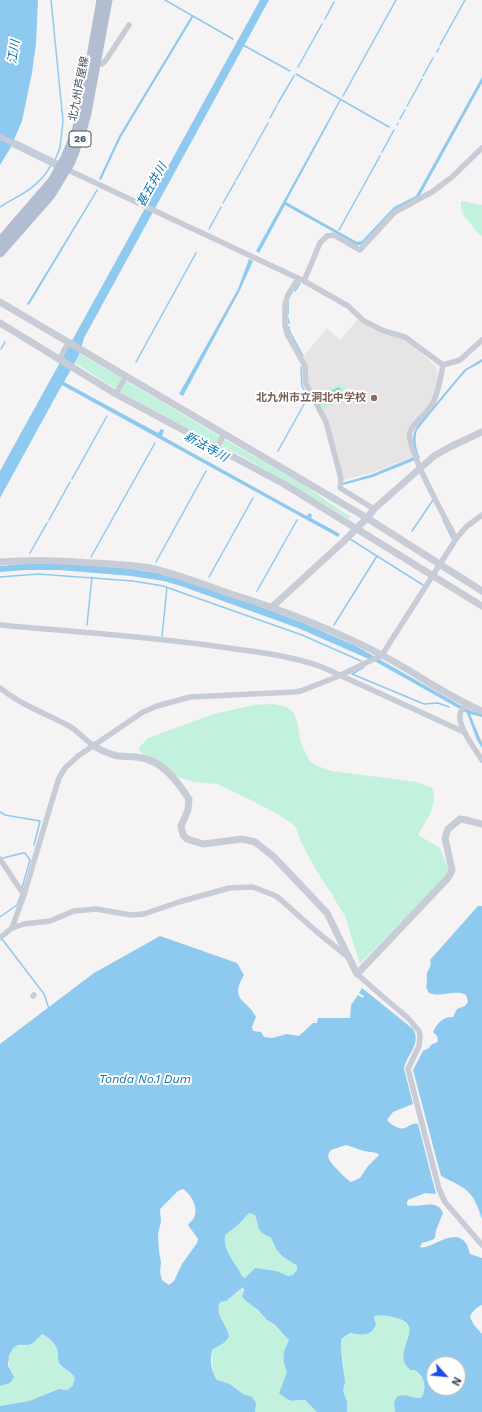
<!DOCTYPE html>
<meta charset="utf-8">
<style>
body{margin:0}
#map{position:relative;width:482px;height:1412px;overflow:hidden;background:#f5f3f3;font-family:"Work Sans",sans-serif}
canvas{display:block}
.north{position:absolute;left:426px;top:1356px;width:40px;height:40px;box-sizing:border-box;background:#fff;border:1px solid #b6bac0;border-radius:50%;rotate:117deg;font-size:11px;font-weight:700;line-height:16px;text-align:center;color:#495261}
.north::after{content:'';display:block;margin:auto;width:14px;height:18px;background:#164eeb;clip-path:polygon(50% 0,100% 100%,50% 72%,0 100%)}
</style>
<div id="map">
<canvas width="482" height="1412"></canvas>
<div class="north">N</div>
</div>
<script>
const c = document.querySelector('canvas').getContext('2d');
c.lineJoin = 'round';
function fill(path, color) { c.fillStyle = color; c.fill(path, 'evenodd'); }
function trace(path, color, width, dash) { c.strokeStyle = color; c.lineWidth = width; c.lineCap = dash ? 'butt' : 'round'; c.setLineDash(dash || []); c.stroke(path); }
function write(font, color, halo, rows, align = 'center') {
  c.font = font + ' "Work Sans","Noto Sans JP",sans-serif'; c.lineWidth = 4; c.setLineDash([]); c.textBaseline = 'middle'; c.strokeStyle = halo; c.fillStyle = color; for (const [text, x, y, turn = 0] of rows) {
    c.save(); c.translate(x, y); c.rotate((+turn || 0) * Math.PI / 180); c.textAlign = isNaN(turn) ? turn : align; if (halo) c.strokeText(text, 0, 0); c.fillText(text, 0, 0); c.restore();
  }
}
fill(new Path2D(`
 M358 319 364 324 374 329 405 339 420 351 436 367 438 375V381L432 402 415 421 407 433 409 448 412 457 374 472 343 480 336 448 327 422 309 384 308 366 303 357 327 328 340 340Z`), '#e6e4e5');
fill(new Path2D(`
 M461 201 482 205V236C477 233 475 229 471 224 464 215 460 214 461 201Z
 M80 354 123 378 116 389 75 363Z
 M126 381 221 437 217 444 120 392Z
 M342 383 349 396 322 409 315 396Z
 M224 439 303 484 331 504 350 516 351 517 349 519 252 462 221 445Z
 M273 704 287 707 293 712 297 721 301 743 309 760 315 765 331 771 417 782 432 788C439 804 426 821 418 835L440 848 447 866 450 869 448 875 360 964 345 916 333 897 334 896 329 890 316 870 301 842 297 830 294 825 279 815 253 801 217 784 193 782 178 777 163 769 140 752 139 748 148 738 214 714 254 705Z
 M249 1213 255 1215 259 1229 262 1233 271 1238 282 1256 297 1267V1270L293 1275 289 1276 277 1271 255 1268 245 1278C241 1276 241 1274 239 1270 232 1260 223 1248 225 1235L238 1225Z
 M243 1287 242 1296C251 1303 258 1311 265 1318 273 1326 283 1330 289 1340V1343L286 1345 287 1372 279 1393C291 1404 291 1400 305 1400L317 1412H255L252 1397 243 1394 230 1384 217 1380 213 1374 212 1353 213 1349 224 1343 229 1337C228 1324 214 1316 220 1302L226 1301Z
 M376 1315C388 1315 410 1317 410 1333 410 1339 406 1346 404 1351L411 1370H414C424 1375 428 1389 421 1398H412L394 1405 395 1412H347V1401L343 1391 344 1365 341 1350V1339L350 1333C361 1335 368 1336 375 1326L374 1319Z
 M42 1334C49 1337 57 1345 58 1353 58 1356 58 1360 59 1363 63 1369 71 1371 75 1378L73 1385 68 1390 59 1389 29 1401 0 1406V1386L7 1384 13 1374C7 1364 7 1354 15 1346L28 1345Z`), '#c2f2dd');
fill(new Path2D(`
 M0 0H38L36 43 32 73 22 121 11 147 0 165Z
 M260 0H269L84 338 79 355 64 382 158 433 161 429 164 430 162 436 301 513 307 516 309 513 312 515 311 518 340 534 338 537 62 385 0 498V471Z
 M192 15 194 16 121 137 101 180 99 179 119 136Z
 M482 77V83L419 197 390 214 361 245H357L285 205 259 253 256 251 340 99 341 100 286 202 357 242 362 241 394 207 416 196Z
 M97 189 98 190 29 305 27 304Z
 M249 259 253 261 240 290 183 396 179 394 238 289Z
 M482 359V362L467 370 458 380 417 430C414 440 416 449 420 458L373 477 343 485 342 483 373 474 416 456C413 445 411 436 417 426L464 370Z
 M339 387 344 396 325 405 320 396Z
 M47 563 125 568 151 572 166 575 245 601 306 624 356 646 458 704 472 711 482 714V717L470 714 482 743V748L477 740 467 713 378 663 298 628 184 587 164 581 131 576 59 570H25L0 572V566L21 564Z
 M478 906H482V1219C473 1190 467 1189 441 1176L413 1070 423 1051 429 1048 432 1044 436 1043 438 1041 437 1036 433 1032C437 1023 443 1017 453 1017L457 1009 465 1006 468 1002 466 995C455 989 442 998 429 993L426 987C428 982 426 978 427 973 429 968 432 966 430 960Z
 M160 936 237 963 244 975C229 1001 246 998 256 1017L252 1027 253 1031 261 1032 264 1037 272 1038 287 1034 299 1036 313 1023H317L318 1018H350L351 1005 358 995 363 998 364 996 359 993 362 988 413 1029C422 1044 406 1055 404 1069L413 1104 393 1112 387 1120C390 1124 399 1130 405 1128 410 1126 411 1123 418 1124L436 1194 425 1193 408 1200 407 1202V1205C418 1209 437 1197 443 1213L436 1230 435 1238 432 1240 422 1243 420 1247C429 1251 453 1227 465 1242 468 1245 469 1251 470 1254L482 1258V1305C476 1308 473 1310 470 1317L474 1325 482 1334V1412H395L394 1402 397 1397C405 1392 412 1399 421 1398 428 1389 424 1374 414 1370H410C408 1367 404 1364 404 1360 400 1343 425 1324 393 1317 388 1316 380 1314 375 1316L374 1319 376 1324C372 1337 361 1335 350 1333L341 1339V1350L345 1382 343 1391 347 1401V1412H317L305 1400C291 1400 292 1404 279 1393L287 1372C284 1364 282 1358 285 1349 286 1345 288 1344 289 1340L275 1325 267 1320 258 1310 245 1300 242 1296 244 1290 243 1287 226 1301 220 1302C214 1316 228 1324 229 1337L224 1343 213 1349C209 1358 211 1372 217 1380L230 1384 243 1394 252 1397 256 1403 255 1412H0V1406L29 1401 59 1389 68 1390 73 1385 75 1378C71 1371 63 1369 59 1363 58 1360 58 1356 58 1353 57 1345 49 1337 42 1334L33 1343 28 1345H18L13 1348 9 1356 8 1365 14 1377 10 1383 0 1386V1044L94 973ZM346 1145 364 1151 377 1153 379 1155 368 1166 360 1178 351 1182C347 1180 330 1163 329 1159 327 1155 329 1153 331 1150ZM183 1189C191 1194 199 1208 194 1218 192 1221 189 1223 188 1225L198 1239 197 1243 182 1264 174 1281 169 1285 162 1280 160 1272 161 1262 159 1251 158 1233 161 1222 160 1209 178 1191ZM249 1213 255 1215 259 1229 262 1233 271 1238 277 1250 282 1256 297 1266V1270L293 1275 288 1276 277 1271 255 1268 245 1278C241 1276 241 1274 239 1270 232 1260 223 1248 225 1235L238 1225ZM434 1364H458V1388H434Z`), '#8ecaef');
trace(new Path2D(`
 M51 0 63 121 60 148 55 160
 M165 0 233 39
 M325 19 334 2
 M243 45 290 71
 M440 45 465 0
 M437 52 439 48
 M298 67 322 24
 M296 74 389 127
 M423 76 433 58
 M343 96 396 0
 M278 103 294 76
 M407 106 422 79
 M270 118 277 105
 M400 119 405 110
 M397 125 398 123
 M382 152 394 130
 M249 157 268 123
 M236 180 248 159
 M223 203 235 182
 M0 207C13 198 29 193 40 180 45 176 48 170 51 165
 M209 229 221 207
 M339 230 380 156
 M295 291 300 283
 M288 314V302
 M288 318 289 323
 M289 327V330L303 356
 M1 349 5 342
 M136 362 196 253
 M278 451 308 397 302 386 301 367
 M72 479 107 416
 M49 520 70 482
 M443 520 452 538
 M412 531 433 500
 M350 539 423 585
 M30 553 47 523
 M91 557 155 443
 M156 562 206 471
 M0 577 38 574 133 581 163 586 302 635 361 661
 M209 577 253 498
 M257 591 297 520
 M87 625 92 577
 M334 625 377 556
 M162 636 167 587
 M352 674 424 704 438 703 449 707
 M352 674 364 667
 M0 812 5 815 40 821 34 845
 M3 858 23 853H25L30 860 22 888
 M0 917 17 905 21 895
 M2 939 44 994 49 1009`), '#8ecaef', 1.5);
trace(new Path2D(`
 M94 60 102 64 106 60 129 25
 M0 137 15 144
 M68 170 304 281 348 306 364 321 384 331 405 337 443 365 460 360 482 340
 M298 279 288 295 285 304V325L287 334 305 366 306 384 326 422 339 471 341 479 340 488 374 509
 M304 281 320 243 327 236 334 235 360 250 395 212 432 192 452 177 482 148
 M60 358 68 343
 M443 365C441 376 438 396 431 406 425 415 414 422 410 432 405 448 447 521 456 539
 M116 394 126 376
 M217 448 224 434
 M0 625C74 632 148 636 221 647 255 652 289 655 322 667L464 732
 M0 688C21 705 47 714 71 727 78 732 85 739 92 745
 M466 704C464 707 460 711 460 715 458 727 475 749 482 760
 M0 859 24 895
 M12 928 24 895 48 814 59 778 65 768 78 756 143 712 157 706 190 697 294 692 301 691 339 676 382 655 456 539 466 527 482 515
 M0 938 12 928 24 924 50 921 74 911 96 909 131 915 144 914 179 902 229 888 253 887 276 896 281 900 317 932 348 957
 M357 974 382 996 408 1018 419 1031 420 1036 419 1046 408 1069 439 1189 445 1202 482 1245
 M33 996 34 995`), '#c7ccd7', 5.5);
trace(new Path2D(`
 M0 302 367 518 482 591
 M0 323 116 394 284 484 482 606
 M0 562C31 559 62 561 93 563 112 564 132 565 150 568 178 574 204 585 231 594 283 610 334 630 382 655 416 673 447 696 482 711
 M272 607 343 542 367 518 374 509 434 456 452 446 482 432
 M92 745C101 750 108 754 118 756 127 757 137 756 146 759 165 764 179 784 189 799L188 810 181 826 183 835 187 839 203 844 242 839 255 842 274 857 327 913 357 974 448 878 452 870 445 838 448 829 460 819 466 820 482 824`), '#c7ccd7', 7);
trace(new Path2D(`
 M15 144 66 169`), '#c5ccdb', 8);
trace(new Path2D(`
 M0 241 52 181 65 158 76 131 82 108 101 0
 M0 253 51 195 71 162 81 135 87 113 108 0`), '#b2bdd1', 9);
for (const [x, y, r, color] of [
 [374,398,4,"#8d6e63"]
]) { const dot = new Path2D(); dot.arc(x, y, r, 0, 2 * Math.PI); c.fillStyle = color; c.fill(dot); trace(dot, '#fff', 1.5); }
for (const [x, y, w] of [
 [80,139,22]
]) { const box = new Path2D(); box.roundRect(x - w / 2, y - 8, w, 16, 3); c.fillStyle = '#fff'; c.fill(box); trace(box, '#495261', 1); }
write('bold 10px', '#495261', null, [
 ["26",80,139]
]);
write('11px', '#495261', '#fff', [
 ["北九州芦屋線",79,89,-79]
]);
write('bold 11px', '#785e54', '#fff', [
 ["北九州市立洞北中学校",366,398]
], 'right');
write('italic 12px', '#0873b5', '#fff', [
 ["江川",14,52,-82],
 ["甚五井川",152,185,-61],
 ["新法寺川",206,447,29],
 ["Tonda No.1 Dum",145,1079]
]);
</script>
